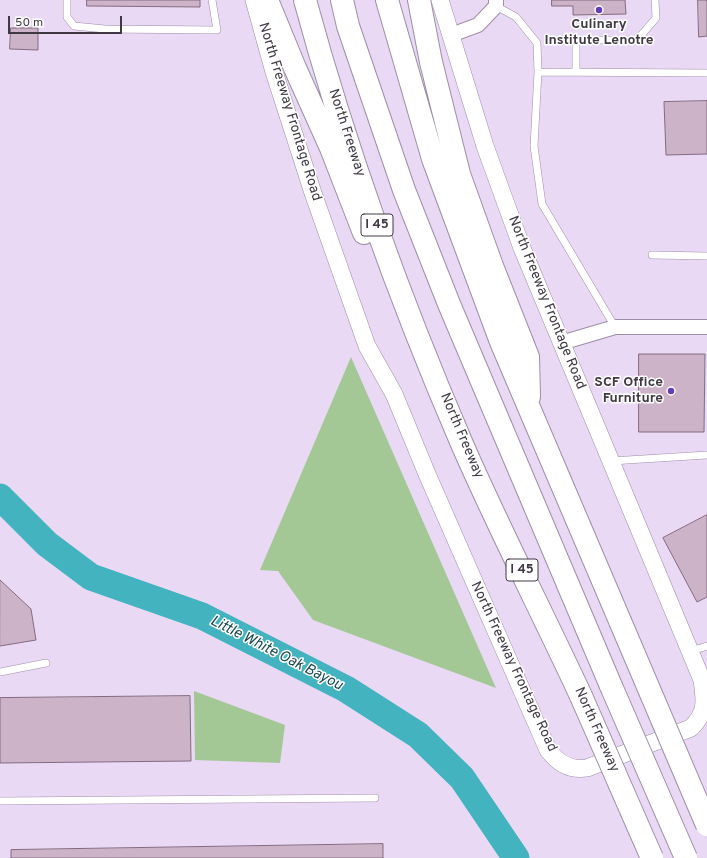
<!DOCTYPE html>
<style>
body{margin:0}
#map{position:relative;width:707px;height:858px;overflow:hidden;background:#e9d9f4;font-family:Overpass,sans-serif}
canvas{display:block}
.scale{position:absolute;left:8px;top:16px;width:114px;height:18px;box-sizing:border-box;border:2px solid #403944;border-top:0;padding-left:5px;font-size:12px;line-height:14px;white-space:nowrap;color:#403944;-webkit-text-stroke:3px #fff;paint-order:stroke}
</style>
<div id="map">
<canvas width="707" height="858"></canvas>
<div class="scale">50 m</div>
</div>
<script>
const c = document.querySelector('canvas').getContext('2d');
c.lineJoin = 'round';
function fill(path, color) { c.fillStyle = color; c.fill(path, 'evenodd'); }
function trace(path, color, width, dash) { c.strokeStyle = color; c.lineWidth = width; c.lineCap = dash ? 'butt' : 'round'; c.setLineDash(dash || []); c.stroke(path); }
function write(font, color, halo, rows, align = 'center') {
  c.font = font + ' Overpass,sans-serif'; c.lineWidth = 3; c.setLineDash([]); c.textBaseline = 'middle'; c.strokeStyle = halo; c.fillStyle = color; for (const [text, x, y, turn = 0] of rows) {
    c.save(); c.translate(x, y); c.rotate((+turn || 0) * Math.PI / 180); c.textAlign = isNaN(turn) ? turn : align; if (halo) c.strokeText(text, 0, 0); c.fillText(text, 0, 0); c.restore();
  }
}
fill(new Path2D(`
 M351 357 496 688 313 620 278 571 260 570Z
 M194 691 285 725 280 763 195 760Z`), '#a3c895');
trace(new Path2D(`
 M0 497 47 544 91 577 202 616 346 689 418 735 462 778 516 858`), '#43b3c0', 27);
const building = new Path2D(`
 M87 0H200V7L87 6Z
 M552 0H625L626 14 573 15V6H552Z
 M698 0H707V36L699 37Z
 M11 28H38V50L10 49Z
 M707 101V154L666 155 664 102Z
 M639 354H705L704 432H639Z
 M707 515V597L697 602 663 538Z
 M0 580 31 609 36 640 0 646Z
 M190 696 191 761 0 763V698Z
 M383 844V858H11V850Z`);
fill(building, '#cdb3c8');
trace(building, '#836b7f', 1);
const service = new Path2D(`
 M67 0V17L74 26 105 29 217 30 212 0
 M496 6 516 17 537 43 538 72 534 146 542 204 615 327
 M538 72 707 73
 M576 72V40H637L656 18 655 0
 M652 255 707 256
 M611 461 707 455
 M691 651 707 646
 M0 672 46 663
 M0 801 375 798`);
const minor = new Path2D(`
 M451 35 478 25 496 6V0
 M561 343 615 327H707`);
const tertiary = new Path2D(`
 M254 0 274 72 313 193 367 346 394 394 427 474 548 750C558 763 570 771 587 768L691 728C707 712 705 701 702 680L522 248 485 146 440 0`);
const motorway = new Path2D(`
 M267 0 295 68 331 148 364 233
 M305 0C346 151 400 300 462 444 499 529 542 612 581 696
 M342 0 348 26 404 190 449 304 611 686
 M387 0 433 159 501 342 620 621
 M419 0 431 62 459 174 492 266 528 357 529 397`);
trace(service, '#9d8ea8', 8);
trace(minor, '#9d8ea8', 16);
trace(tertiary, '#9d8ea8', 18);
trace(motorway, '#9d8ea8', 24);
trace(service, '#fff', 7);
trace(minor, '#fff', 14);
trace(tertiary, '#fff', 17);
trace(motorway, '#fff', 22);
const motorwayBridge = new Path2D(`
 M620 621 707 825
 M611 686 686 858
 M581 696 652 858`);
trace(motorwayBridge, '#9d8ea8', 24, []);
trace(motorwayBridge, '#fff', 22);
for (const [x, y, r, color] of [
 [599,10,4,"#623eb6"],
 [671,391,4,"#623eb6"]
]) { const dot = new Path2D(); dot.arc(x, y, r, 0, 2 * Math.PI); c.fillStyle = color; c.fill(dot); trace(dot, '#fff', 1.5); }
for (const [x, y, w] of [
 [377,225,32],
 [522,570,32]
]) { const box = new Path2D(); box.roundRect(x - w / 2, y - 11, w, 22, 3); c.fillStyle = '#fff'; c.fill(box); trace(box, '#403944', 1); }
write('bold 13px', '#403944', null, [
 ["I 45",377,225],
 ["I 45",522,570]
]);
write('bold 14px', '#403944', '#fff', [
 ["Culinary",599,25],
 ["Institute Lenotre",599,41],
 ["SCF Office",663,383,"right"],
 ["Furniture",663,399,"right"]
]);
write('14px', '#403944', '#fff', [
 ["North Freeway Frontage Road",289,112,73],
 ["North Freeway",346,133,72],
 ["North Freeway Frontage Road",546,303,68],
 ["North Freeway",461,436,67],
 ["North Freeway Frontage Road",513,667,65],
 ["North Freeway",596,730,66]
]);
write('italic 15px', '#17484e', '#fff', [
 ["Little White Oak Bayou",276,654,27]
]);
</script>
